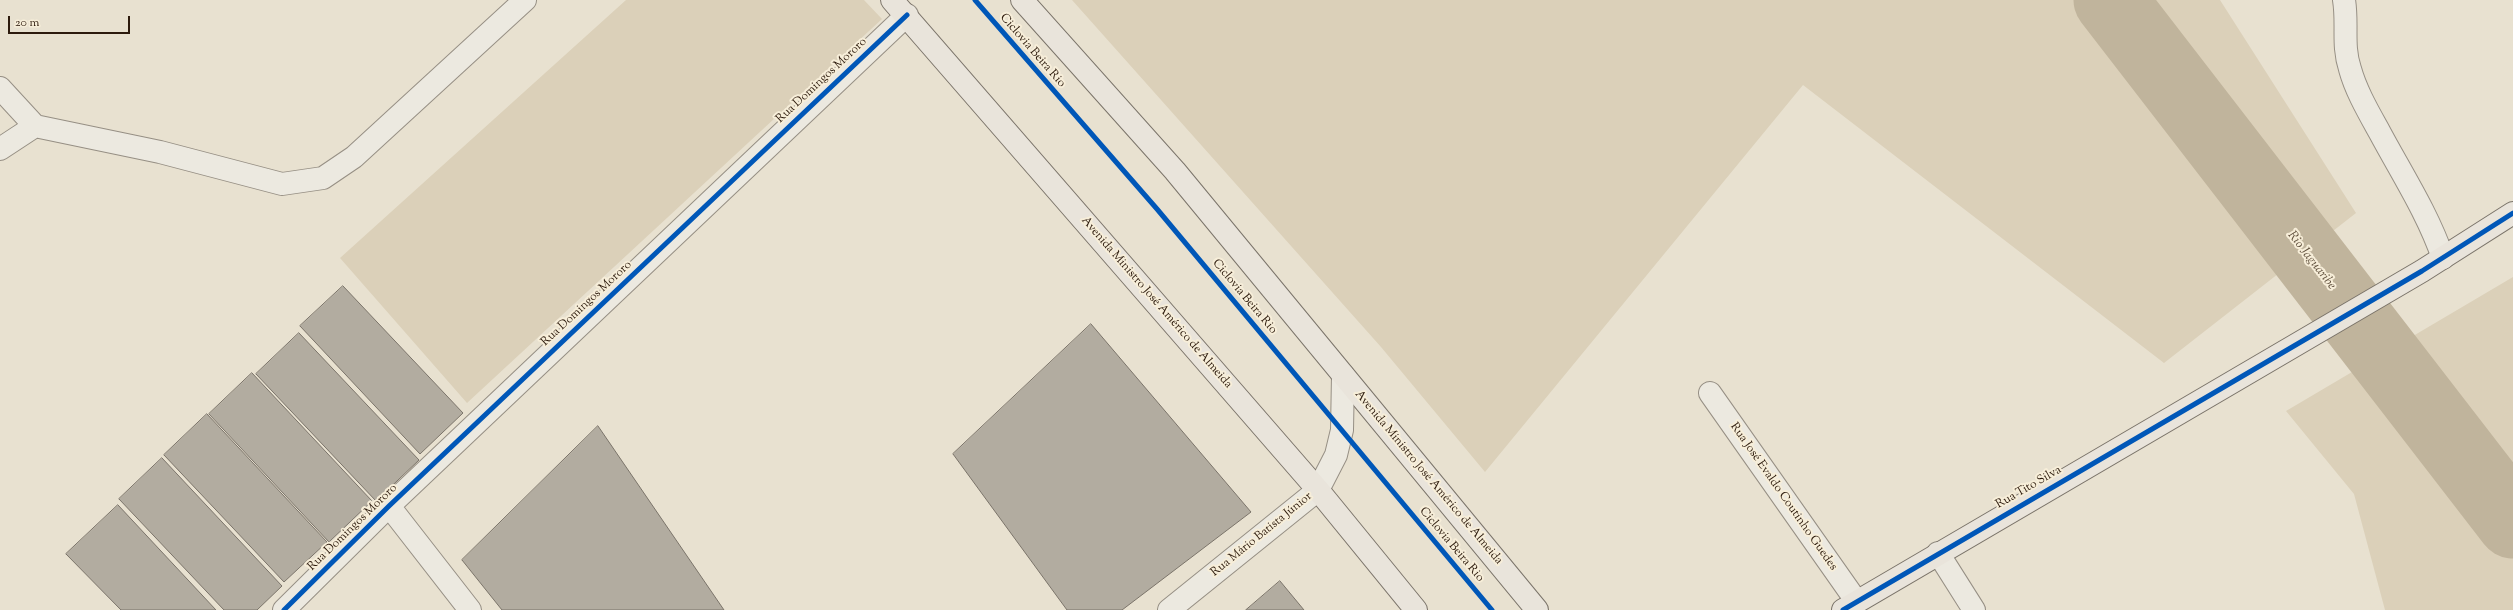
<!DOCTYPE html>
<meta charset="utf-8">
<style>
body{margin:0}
#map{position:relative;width:2513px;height:610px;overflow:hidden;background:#e8e1d0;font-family:"Sorts Mill Goudy",serif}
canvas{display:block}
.scale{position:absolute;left:8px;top:16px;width:122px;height:18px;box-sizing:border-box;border:2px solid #2c1a0c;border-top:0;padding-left:5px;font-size:12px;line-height:14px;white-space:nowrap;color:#2c1a0c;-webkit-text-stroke:3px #f7eed9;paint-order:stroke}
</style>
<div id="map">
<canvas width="2513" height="610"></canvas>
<div class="scale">20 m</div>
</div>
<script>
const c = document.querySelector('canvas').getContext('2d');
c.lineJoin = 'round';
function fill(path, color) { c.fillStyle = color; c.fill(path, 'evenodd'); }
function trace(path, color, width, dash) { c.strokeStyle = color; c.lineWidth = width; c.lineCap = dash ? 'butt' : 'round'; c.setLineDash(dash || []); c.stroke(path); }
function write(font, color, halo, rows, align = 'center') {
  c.font = font + ' "Sorts Mill Goudy",serif'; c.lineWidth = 4; c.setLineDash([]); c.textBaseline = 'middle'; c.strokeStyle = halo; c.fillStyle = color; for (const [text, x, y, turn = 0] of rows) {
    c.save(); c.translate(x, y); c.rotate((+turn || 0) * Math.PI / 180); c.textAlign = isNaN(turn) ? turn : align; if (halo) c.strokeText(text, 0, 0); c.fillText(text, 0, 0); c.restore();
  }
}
fill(new Path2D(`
 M626 0H864L882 19 467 403 340 258Z
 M1072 0H2220L2356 213 2164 363 1803 85 1485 472 1381 347Z
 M2513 277V610H2385L2354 494 2286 411Z`), '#dbd0b9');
trace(new Path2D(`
 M2110 0 2513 522`), '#c0b49c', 73);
const building = new Path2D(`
 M343 286 463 413 420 454 300 326Z
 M1091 324 1251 512 1122 610H1067L953 454Z
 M299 333 419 460 376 501 256 374Z
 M252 373 372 501 329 542 209 414Z
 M207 414 327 542 284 582 164 455Z
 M598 426 724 610H502L462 560Z
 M162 458 282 586 257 610H224L119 499Z
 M118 505 216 610H121L66 554Z
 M1280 581 1304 610H1246Z`);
fill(building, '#b2aca0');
trace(building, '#7b746a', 1);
const minor = new Path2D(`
 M2344 0C2348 24 2342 45 2350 69 2356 91 2369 113 2380 133 2402 174 2428 214 2443 258
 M0 88 35 126
 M0 149 35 126 160 152 282 184 323 178 354 157 525 0
 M1710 393 1857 602
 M389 506 470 610
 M1938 553 1974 610
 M284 610 389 506 907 15
 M1169 610 1318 490 1336 455 1342 430 1343 375`);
const major = new Path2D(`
 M892 0 1318 490 1416 610
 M1022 0 1175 171 1537 610
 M1843 610 2422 271 2513 213`);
trace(minor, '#968f84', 24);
trace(major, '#7b746a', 24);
trace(minor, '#ece9e0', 22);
trace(major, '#e9e4db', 22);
trace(new Path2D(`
 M975 0 1157 209 1492 610
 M284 610 389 506 907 15
 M1843 610 2422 271 2513 213`), '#0057b8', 5);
write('12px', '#2c1a0c', '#f7eed9', [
 ["Ciclovia Beira Rio",1032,51,49],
 ["Rua Domingos Mororo",822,81,-43],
 ["Ciclovia Beira Rio",1244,297,50],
 ["Avenida Ministro José Américo de Almeida",1156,303,49],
 ["Rua Domingos Mororo",587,304,-43],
 ["Avenida Ministro José Américo de Almeida",1428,478,50],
 ["Rua Tito Silva",2029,488,-30],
 ["Rua José Evaldo Coutinho Guedes",1783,497,55],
 ["Rua Domingos Mororo",353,528,-44],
 ["Rua Mário Batista Júnior",1262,535,-39],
 ["Ciclovia Beira Rio",1451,545,50]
]);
write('italic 13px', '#60503d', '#f7eed9', [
 ["Rio Jaguaribe",2311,261,52]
]);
</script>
